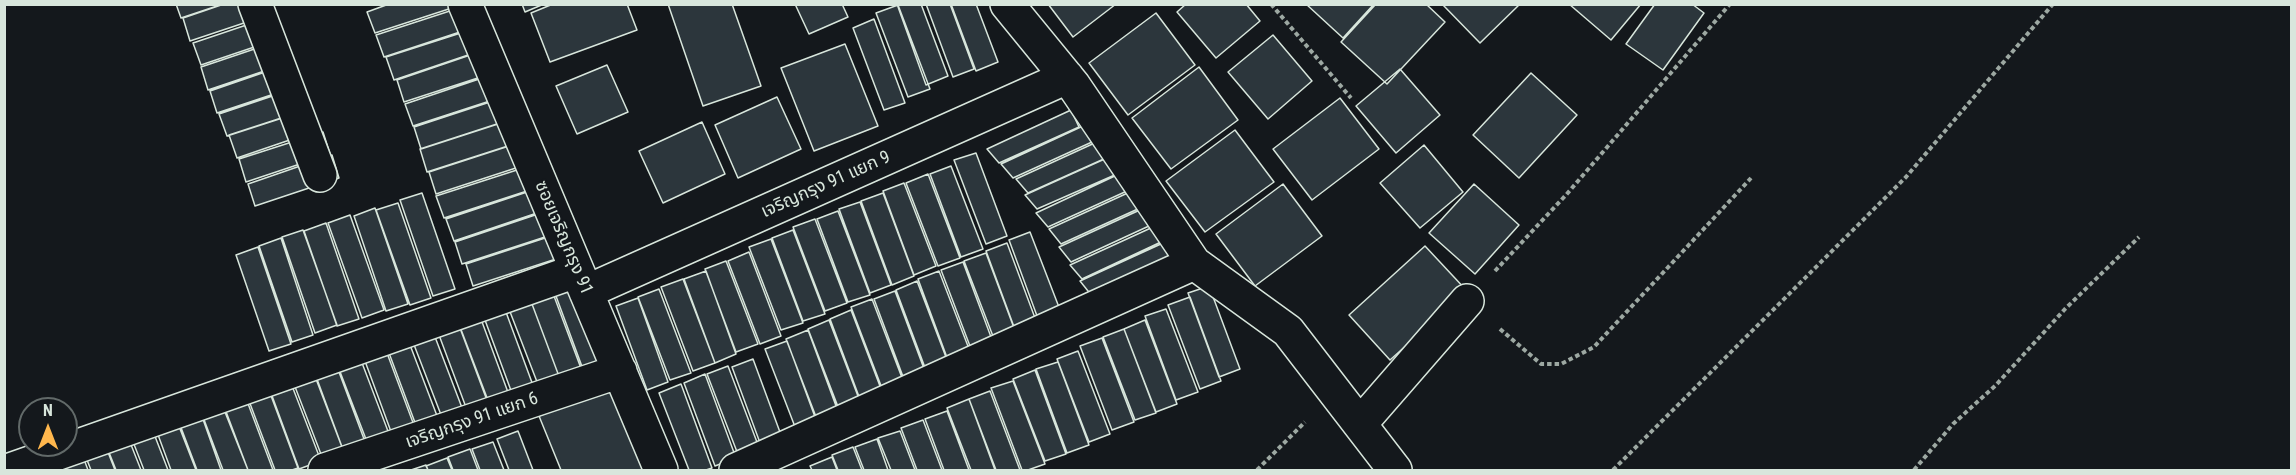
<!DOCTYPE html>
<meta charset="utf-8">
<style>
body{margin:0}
#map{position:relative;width:2296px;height:475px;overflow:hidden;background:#14181c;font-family:"Roboto Condensed",sans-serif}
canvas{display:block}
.frame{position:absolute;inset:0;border:6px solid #d8e6dc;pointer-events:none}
.north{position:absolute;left:18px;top:397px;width:60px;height:60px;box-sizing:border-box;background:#14181c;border:2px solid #626a69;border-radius:50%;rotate:0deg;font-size:16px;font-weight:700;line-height:24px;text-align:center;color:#d8e6dc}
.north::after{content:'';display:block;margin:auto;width:21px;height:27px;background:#ffb74d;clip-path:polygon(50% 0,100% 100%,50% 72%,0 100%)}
</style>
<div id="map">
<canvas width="2296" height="475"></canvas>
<div class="frame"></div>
<div class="north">N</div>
</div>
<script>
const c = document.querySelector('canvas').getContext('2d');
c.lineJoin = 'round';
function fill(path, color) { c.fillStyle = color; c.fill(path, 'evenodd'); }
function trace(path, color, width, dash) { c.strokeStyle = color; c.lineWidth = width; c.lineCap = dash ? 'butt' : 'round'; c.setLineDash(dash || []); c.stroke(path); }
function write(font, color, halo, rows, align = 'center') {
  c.font = font + ' "Roboto Condensed","Noto Sans Thai",sans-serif'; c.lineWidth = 4.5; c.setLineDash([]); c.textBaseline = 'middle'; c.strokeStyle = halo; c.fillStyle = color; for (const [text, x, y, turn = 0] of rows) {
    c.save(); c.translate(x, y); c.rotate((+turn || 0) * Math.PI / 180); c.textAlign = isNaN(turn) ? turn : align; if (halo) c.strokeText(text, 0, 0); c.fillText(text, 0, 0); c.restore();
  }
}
const building = new Path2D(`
 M176 4H223L181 18Z
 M224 4H271L274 13 190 41 183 18Z
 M389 4H458V6L375 33 367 12Z
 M522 4H544L525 12Z
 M553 4H627L637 30 550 62 531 13Z
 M668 4H732L761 86 703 106Z
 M795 4H842L848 17 809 34Z
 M897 4H921L948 76 926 85Z
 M926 4H950L974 69 953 77Z
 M951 4H976L998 62 976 71Z
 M1048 4H1116L1073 37Z
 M1186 4H1246L1260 21 1216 58 1177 12Z
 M1306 4H1374L1343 38Z
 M1376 4H1426L1445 22 1387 84 1341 42Z
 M1442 4H1520L1480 43Z
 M1569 4H1641L1611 40Z
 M1655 4H1692L1704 13 1663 70 1626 44Z
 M898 5 930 89 908 97 876 13Z
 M459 8 466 30 384 57 376 35Z
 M1156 13 1195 65 1128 115 1089 63Z
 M276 15 284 37 201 65 193 43Z
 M874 19 905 103 884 110 853 28Z
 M470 30 477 52 394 80 386 57Z
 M1273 35 1312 81 1268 119 1228 72Z
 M284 39 291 62 208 90 201 67Z
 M845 44 878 126 814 151 781 68Z
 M479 52 487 75 404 102 397 80Z
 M294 62 301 85 217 113 210 91Z
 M607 65 628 112 577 134 556 86Z
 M1199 67 1238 120 1171 169 1132 118Z
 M1400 69 1440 115 1396 153 1356 106Z
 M1531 73 1577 115 1519 178 1473 135Z
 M488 76 496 99 413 126 405 104Z
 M302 86 310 109 227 136 219 114Z
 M777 97 801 149 738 178 715 125Z
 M1340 98 1379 149 1312 200 1273 149Z
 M496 100 504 122 421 149 414 127Z
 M312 108 319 130 237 158 229 135Z
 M1071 110 1079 127 999 163 987 149Z
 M503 122 511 145 427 172 420 149Z
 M702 122 725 174 663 203 639 151Z
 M1085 125 1092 142 1013 178 1001 164Z
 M1235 130 1274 182 1205 232 1166 181Z
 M323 132 330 154 246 182 239 159Z
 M1099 141 1106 158 1028 193 1016 179Z
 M512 145 519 167 436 194 429 172Z
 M1424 145 1463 192 1420 228 1380 183Z
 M976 153 1007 236 986 244 954 160Z
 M332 155 339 178 255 206 248 184Z
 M1109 157 1117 174 1037 209 1025 195Z
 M951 166 983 249 961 257 930 174Z
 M520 169 527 191 444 218 436 196Z
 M928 174 960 258 938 266 906 183Z
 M1119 174 1127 191 1048 227 1036 213Z
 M904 183 936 266 914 275 883 191Z
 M1283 184 1322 236 1255 286 1216 234Z
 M1474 184 1519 225 1475 274 1429 233Z
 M530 191 537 213 454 241 446 219Z
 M1132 191 1140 208 1061 244 1049 229Z
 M422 193 455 289 433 296 400 200Z
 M883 193 914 276 892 285 861 201Z
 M860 202 891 285 870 293 839 209Z
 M398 203 431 298 410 305 376 210Z
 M375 208 408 304 386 311 354 216Z
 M1142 209 1149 226 1071 262 1059 247Z
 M838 211 870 295 848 302 817 219Z
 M538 214 545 237 462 264 455 242Z
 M350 215 384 310 362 318 328 223Z
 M815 219 847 303 825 311 793 227Z
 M326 223 359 319 337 326 304 231Z
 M1153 227 1161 242 1082 279 1070 265Z
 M303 230 337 325 315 333 282 237Z
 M793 230 825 314 803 321 772 238Z
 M1030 232 1062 315 1040 324 1009 240Z
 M548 237 556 259 473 286 466 264Z
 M281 238 313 335 292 342 259 246Z
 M771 239 803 323 781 330 749 247Z
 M1007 243 1038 326 1017 335 986 251Z
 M1163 243 1171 260 1092 296 1080 281Z
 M1425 246 1467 291 1390 360 1349 315Z
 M258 247 291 344 269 351 236 255Z
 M749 252 781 336 760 344 728 261Z
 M986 253 1017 336 996 344 964 261Z
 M726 261 758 344 736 352 705 269Z
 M963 262 994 345 973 354 941 270Z
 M706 271 736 354 715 363 684 279Z
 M939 271 971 354 949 363 918 279Z
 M683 279 715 363 693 371 661 287Z
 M574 280 606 364 584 372 553 288Z
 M917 281 949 365 927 373 896 290Z
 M1209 286 1240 369 1219 377 1188 293Z
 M551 288 582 371 560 379 529 296Z
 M659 289 691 373 670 380 638 297Z
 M895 291 926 374 905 382 874 299Z
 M529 296 560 379 539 387 507 304Z
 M1190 297 1221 381 1200 389 1168 305Z
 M638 298 668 382 647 390 616 306Z
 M872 299 904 383 883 391 851 307Z
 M503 304 534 388 513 396 482 312Z
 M1166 309 1198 392 1176 400 1145 316Z
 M851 310 883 394 861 402 830 319Z
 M478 311 509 395 488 403 457 320Z
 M457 319 489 403 467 410 436 327Z
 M829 320 861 404 840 412 808 329Z
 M1145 320 1177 404 1156 412 1124 329Z
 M432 329 464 413 443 420 411 337Z
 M1124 329 1156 413 1135 420 1103 337Z
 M808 330 839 414 818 422 786 339Z
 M407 337 439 421 417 428 386 345Z
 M1102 338 1134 422 1112 430 1080 346Z
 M787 341 818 425 797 432 765 349Z
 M384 345 415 428 393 437 362 353Z
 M1078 351 1110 434 1089 442 1057 359Z
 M359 355 391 439 369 447 337 364Z
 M753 359 784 443 763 451 732 367Z
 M1058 362 1089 445 1067 453 1036 369Z
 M336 364 367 447 345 455 314 371Z
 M728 366 760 450 739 457 707 374Z
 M1035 370 1066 454 1045 461 1013 379Z
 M313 371 345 455 324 462 292 379Z
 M705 374 736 458 715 466 684 383Z
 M289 378 321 461 299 469 268 385Z
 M1013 381 1045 464 1028 470H1022L991 388Z
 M623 383 658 470H561L539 416Z
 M681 384 712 468 706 470H689L659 393Z
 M267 385 298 468 292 470H275L246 393Z
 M990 391 1020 470H996L969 399Z
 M244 393 273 470H248L222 401Z
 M969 399 995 470H971L947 408Z
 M221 402 248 470H223L200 409Z
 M199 408 221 470H197L177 417Z
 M947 411 969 470H944L925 419Z
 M175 416 196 470H171L154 424Z
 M923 420 942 470H917L901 428Z
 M151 426 168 470H144L130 434Z
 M518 431 533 470H509L497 439Z
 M900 431 915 470H891L878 438Z
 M126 432 141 470H116L104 440Z
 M877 439 888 470H864L855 447Z
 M104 442 115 470H91L83 450Z
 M493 442 504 470H480L472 449Z
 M853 447 862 470H838L832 455Z
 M470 449 478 470H453L448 457Z
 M82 454 88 470H63L60 461Z
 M832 457 837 470H812L810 466Z
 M447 458 452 470H428L426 466Z
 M426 465 428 470H411Z`);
fill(building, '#2c363c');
trace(building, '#d8e6dc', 1.5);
const minor = new Path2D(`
 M255 4 320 175
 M465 4 661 470
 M1007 4 1074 86 1194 263 1288 331 1395 470
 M586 292 1067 77
 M1360 424 1467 301
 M10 470 576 271
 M325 470 620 371
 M736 470 1194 263`);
trace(minor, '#d8e6dc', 36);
trace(new Path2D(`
 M1271 4 1351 98
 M1495 271 1566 195 1730 4
 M1500 329 1541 364H1561L1594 347 1751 178
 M1257 470 1305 422
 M1613 470 1906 177 2053 4
 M1914 470 1953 424 1996 385 2065 309 2139 237`), '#9da8a2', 4, [4.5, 3]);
trace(minor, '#14181c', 33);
write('18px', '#d8e6dc', '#14181c', [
 ["เจริญกรุง 91 แยก 9",826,185,-24],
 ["ซอยเจริญกรุง 91",563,238,67],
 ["เจริญกรุง 91 แยก 6",472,421,-19]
]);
</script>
